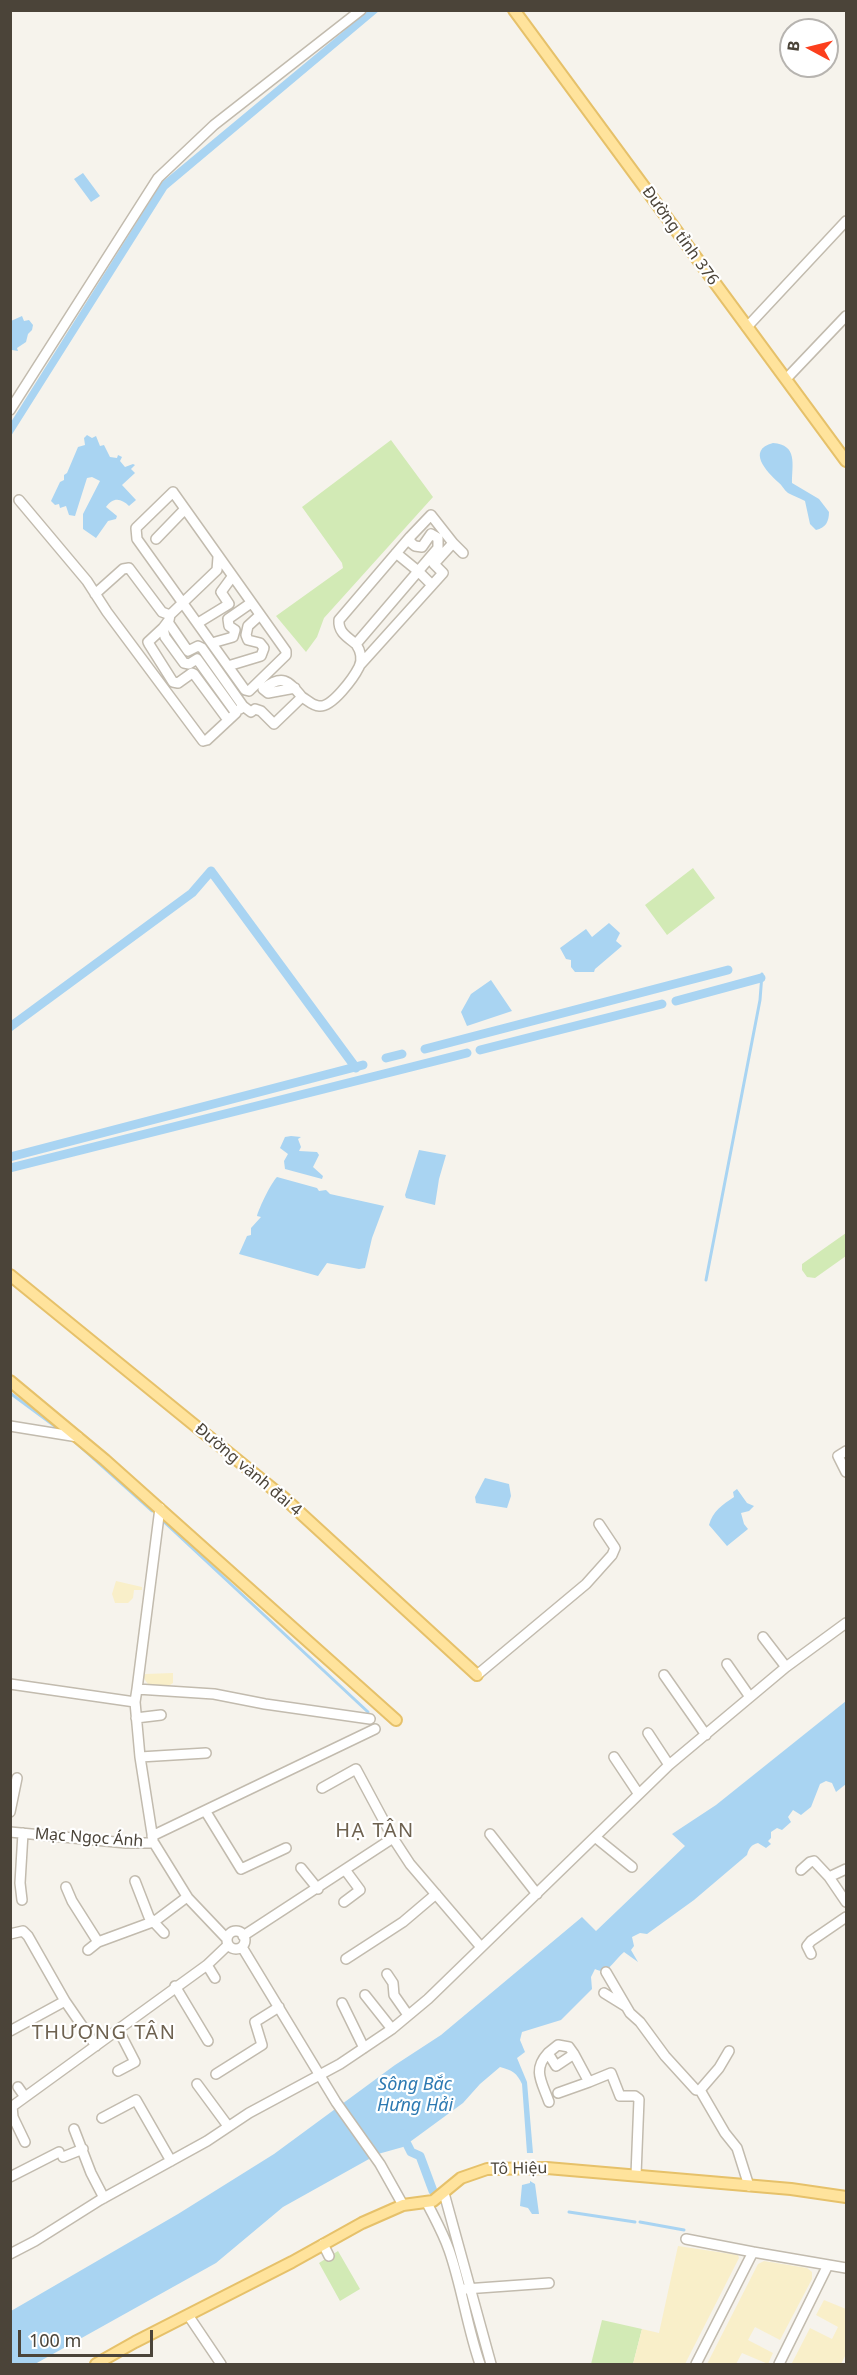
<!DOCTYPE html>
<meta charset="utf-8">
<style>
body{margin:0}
#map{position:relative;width:857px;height:2375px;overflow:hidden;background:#f6f3ec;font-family:"Noto Sans",sans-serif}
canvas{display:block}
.frame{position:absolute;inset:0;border:12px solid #4b4439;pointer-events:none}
.north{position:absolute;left:779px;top:18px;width:60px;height:60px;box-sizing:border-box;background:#fff;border:2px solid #b7b4b0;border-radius:50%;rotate:277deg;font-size:16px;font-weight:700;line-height:24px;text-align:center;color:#4b4439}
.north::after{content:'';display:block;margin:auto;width:21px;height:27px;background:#fc3f1d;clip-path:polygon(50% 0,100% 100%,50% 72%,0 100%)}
.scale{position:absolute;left:18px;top:2330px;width:135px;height:27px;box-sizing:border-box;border:3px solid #4b4439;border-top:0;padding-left:8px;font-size:18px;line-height:21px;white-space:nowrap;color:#4b4439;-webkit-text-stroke:4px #fff;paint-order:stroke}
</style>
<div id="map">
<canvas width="857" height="2375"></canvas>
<div class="frame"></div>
<div class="north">B</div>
<div class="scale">100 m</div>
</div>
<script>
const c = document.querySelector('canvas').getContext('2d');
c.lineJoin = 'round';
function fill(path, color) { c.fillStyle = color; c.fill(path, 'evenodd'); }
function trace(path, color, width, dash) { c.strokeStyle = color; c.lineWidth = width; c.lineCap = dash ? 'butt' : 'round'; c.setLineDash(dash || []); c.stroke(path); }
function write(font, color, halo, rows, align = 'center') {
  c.font = font + ' "Noto Sans",sans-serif'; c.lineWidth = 4.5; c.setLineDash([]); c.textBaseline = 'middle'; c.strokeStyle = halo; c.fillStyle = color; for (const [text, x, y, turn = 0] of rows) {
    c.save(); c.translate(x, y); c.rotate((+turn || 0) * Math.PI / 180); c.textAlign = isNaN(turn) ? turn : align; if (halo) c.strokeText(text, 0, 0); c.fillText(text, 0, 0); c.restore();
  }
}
fill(new Path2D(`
 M391 440 433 497 324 618 317 637 306 652 276 616 343 568 342 563 302 507Z
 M693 868 715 898 667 935 645 905Z
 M846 1233V1256L815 1278 807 1277 802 1270V1264Z
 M338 2251 360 2289 340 2301 319 2263Z
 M602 2320 642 2329 633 2364H591Z`), '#d2eab5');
fill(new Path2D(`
 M116 1581 142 1587V1590H134L133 1598 128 1603H115L112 1594Z
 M173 1673V1683L167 1687H150L143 1677 145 1674Z
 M678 2246 738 2255 739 2258 685 2364H633L642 2329 659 2333Z
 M764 2261 807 2268 812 2272V2279L780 2340 755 2327 748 2340 773 2353 768 2364 742 2353 736 2364H707L758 2264Z
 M824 2300 846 2309V2354L841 2364H795L792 2363 810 2328 832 2339 838 2327 816 2315Z`), '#f9efc9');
fill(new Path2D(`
 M369 10 379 11 167 189 11 436V422L162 182Z
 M83 173 100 196 91 202 74 179Z
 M22 316 24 321 29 320 33 325 32 330 28 334 26 342 17 348 18 351 12 350V354H11V321Z
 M87 435 92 438 96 436 100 446 104 445 110 457 117 458 118 455 122 457 120 461 125 467 133 464 135 465 131 469 135 473 122 485 136 500 129 506C121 498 113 497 106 507L117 516 116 519 108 521 96 538 83 529V514L100 481 92 477 87 478 75 516 69 515 66 506 60 508 59 504 55 505 51 501 60 482 64 480V475L67 473 78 447 85 445 84 438Z
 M773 443C798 445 792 464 792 483L819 499 829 512C829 521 826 528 816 530L810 524 805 501C800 498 793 496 788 493 784 490 782 485 778 482 767 472 746 450 773 443Z
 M609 923 620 933 616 941 622 946 595 969 594 972H575L571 967V960L566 959 560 948 586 929 592 937Z
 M491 980 512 1011 467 1026 461 1012 471 994Z
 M291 1136 301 1137 298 1139 301 1147 299 1151 317 1152 319 1155 313 1167 323 1176 322 1179 285 1169 284 1161 288 1154 280 1148 285 1137Z
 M419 1150 446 1155 439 1179 435 1205 406 1198 405 1195Z
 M277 1177 317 1188 319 1191 326 1190 330 1194 384 1206 372 1238 365 1268 359 1269 327 1263 318 1276 239 1254 247 1236 251 1235V1228L261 1217 257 1216C259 1208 271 1183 277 1177Z
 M485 1478 509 1484 511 1496 507 1508 476 1503 475 1497Z
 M737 1489 747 1503 754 1506 749 1511 741 1513 744 1524 748 1529 727 1546 709 1525C713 1511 722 1505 734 1497L733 1492Z
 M846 1701V1784L836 1792 832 1783 826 1781 820 1784 811 1807 801 1815 793 1810 788 1817 791 1822 782 1830 777 1828 771 1832V1838L768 1841 771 1844 766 1848 758 1843C751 1845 749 1848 747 1855L694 1900 647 1934 640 1933 632 1937 634 1946 631 1950 638 1962 624 1952C614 1960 608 1976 595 1969L591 1977 592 1989 561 2020 522 2032 520 2040 525 2052 517 2058 527 2082 533 2153H527L522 2084C517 2073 512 2070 500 2067L480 2084 463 2103 403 2147 378 2154 283 2207 216 2263 35 2364H11V2311L178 2214 274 2154 395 2065 441 2035 582 1917 596 1931 685 1846 672 1834 716 1805Z
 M530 2181 535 2184 539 2214H532L528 2208 520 2206 522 2185 530 2183Z`), '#a9d4f2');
trace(new Path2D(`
 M706 1280 760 1000 762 974
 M10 1393 60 1430
 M75 1442 152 1511
 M161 1519 368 1712
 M569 2212 635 2222
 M640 2222 684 2230`), '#a9d4f2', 3);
trace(new Path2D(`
 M676 1001 761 978
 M10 1027 192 893 211 871 356 1068
 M425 1049 728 970
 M480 1050 662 1004
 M386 1058 402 1054
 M10 1157 363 1065
 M10 1168 467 1053
 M402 2134 411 2152 420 2156 433 2191`), '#a9d4f2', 9);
const minor = new Path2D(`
 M747 327 846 221
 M786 379 846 316
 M10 410 158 178 214 125 361 10
 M173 492 286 651V655L249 691 245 690 137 539 136 528Z
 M19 500 87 581 107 612 203 741 207 740 236 713 197 659 189 664 184 663 165 637 163 628 169 620 170 615
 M156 539 185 509
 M453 543 463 553
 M396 553 418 571 432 585
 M95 594 123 569 129 568 162 612 170 615 217 570 218 557
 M168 622 188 651 198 646 202 648 243 706 240 709
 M198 623 229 604 221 592 232 577
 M163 628 148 642 149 644 173 682 178 683 192 673 194 674 228 720
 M212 643 233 637 235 630 229 626 228 619 251 603
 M356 644C347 637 338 632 339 620L410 537
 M228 666 261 656 264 648 260 643 248 640 246 635 248 626 260 615
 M295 688 268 693 263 689C282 674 288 680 302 697
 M243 706 251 712 255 709 261 711 274 724 302 697C307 700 313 706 319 706 332 708 354 677 359 667 363 659 360 650 356 644L438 548V538L431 534 422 547 415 546 410 542V537L431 515 453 543 434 564 443 573 360 665
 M10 1426 78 1437
 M846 1451 838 1456 846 1472
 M160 1508 137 1689 214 1694 265 1704 370 1719
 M763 1637 786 1667
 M727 1664 750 1697
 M477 1675 586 1584 612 1555 615 1548 599 1524
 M664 1675 706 1735
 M10 1684 135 1702
 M137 1689 135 1702 140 1757 153 1840
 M136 1718 161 1715
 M648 1733 669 1765
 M140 1757 206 1753
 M614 1757 638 1793
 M322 1788 356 1769 393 1838
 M10 1812 17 1778
 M206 1812 241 1869 286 1848
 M10 1832 126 1843H154L188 1898 227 1939
 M490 1834 537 1894
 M152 1836 375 1729
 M595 1837 632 1867
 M301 1868 318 1889
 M846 1869 829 1877 846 1902
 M801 1870 810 1862 814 1861 829 1877
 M135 1881 149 1917 164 1933
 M66 1887 72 1901 98 1942 155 1921 187 1897
 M22 1900 20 1883 23 1833
 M344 1902 360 1890 346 1871
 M227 1940a9 9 0 1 1 18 0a9 9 0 1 1-18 0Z
 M10 1934 23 1931 28 1936 65 2001
 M243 1936 393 1838 410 1864 481 1947
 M242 1947 336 2102 380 2164 403 2205
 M88 1950 98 1942
 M811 1954 807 1946 811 1941 846 1917
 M346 1959 403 1922 436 1894
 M207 1965 215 1978
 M606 1972 630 2013 640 2022 665 2056 696 2090H700
 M387 1974 393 1983 394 1995 408 2015
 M175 1986 208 2041
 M604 1993 625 2006
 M365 1995 392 2029
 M342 2003 364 2048
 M10 2031 65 2001 96 2046
 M729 2051 719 2068 700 2090 725 2133 737 2148 749 2186
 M548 2053 558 2045 569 2047 574 2054
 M118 2071 135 2062 119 2031
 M216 2074 262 2045 255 2022 279 2007
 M197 2084 228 2126
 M18 2087 25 2097
 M558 2093 589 2082
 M549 2102C542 2082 532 2070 548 2053L556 2066 574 2054 589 2082 611 2073 620 2096H635L639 2099 636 2175
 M12 2106 13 2117 25 2142
 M10 2108 207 1965 228 1945
 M102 2118 136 2100 171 2161
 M74 2129 91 2173 104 2198
 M63 2157 83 2149
 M10 2177 59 2152
 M444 2193 491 2364
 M427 2203C435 2219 443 2233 449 2250 462 2287 467 2327 480 2364
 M686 2239 753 2252
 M323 2244 329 2256
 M10 2254 35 2241 100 2200 207 2141 249 2113 340 2064 392 2029 428 1999 669 1765 786 1667 846 1623
 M465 2289 549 2283
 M188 2315 221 2364
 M696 2364 753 2252 846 2268
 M779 2364 828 2265`);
const major = new Path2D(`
 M514 10 846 461
 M10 1275 284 1498 477 1675
 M10 1381 105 1460 396 1720
 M96 2364 135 2342 292 2262 362 2223 403 2205 433 2201 461 2178 487 2169 547 2168 791 2189 846 2197`);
trace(minor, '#c2bbae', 12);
trace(major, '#e6c16a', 14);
trace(minor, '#fff', 9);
trace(major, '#ffe39c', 10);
write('16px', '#4b4439', '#fff', [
 ["Đường tỉnh 376",680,236,54],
 ["Đường vành đai 4",248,1470,40],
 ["Mạc Ngọc Ánh",89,1838,4],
 ["Tô Hiệu",519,2169,-1]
]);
write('italic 18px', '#2e7ab2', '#fff', [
 ["Sông Bắc",415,2085],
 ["Hưng Hải",415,2106]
]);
c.letterSpacing = '1.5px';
write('20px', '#6e6250', '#fff', [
 ["HẠ TÂN",375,1831],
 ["THƯỢNG TÂN",104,2033]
]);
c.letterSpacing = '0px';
</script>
